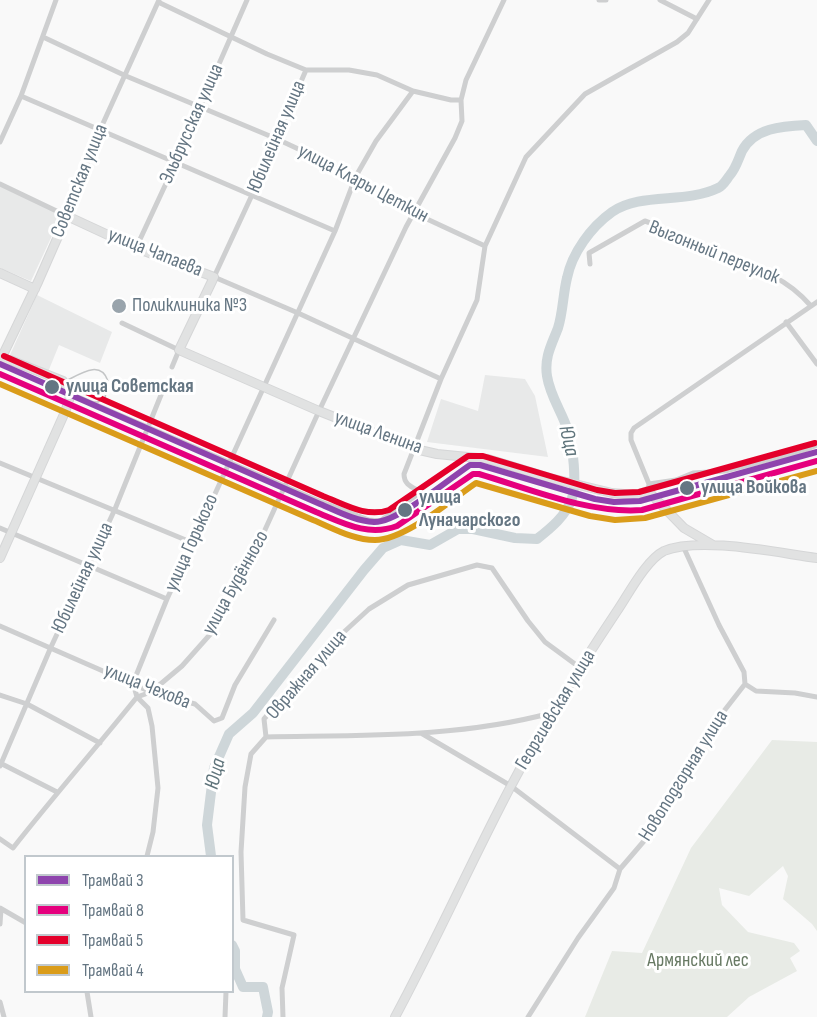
<!DOCTYPE html>
<meta charset="utf-8">
<style>
body{margin:0}
#map{position:relative;width:817px;height:1017px;overflow:hidden;background:#f9f9f9;font-family:"Sofia Sans Condensed",sans-serif}
canvas{display:block}
.legend{position:absolute;left:24px;top:855px;width:210px;height:138px;box-sizing:border-box;background:#fff;border:2px solid #c1c8cd;margin:0;padding:8px 10px;list-style:none;font-size:18px;color:#657683}
.legend li{display:flex;align-items:center;gap:12px;height:30px}
.legend b{width:30px;border:2px solid #c1c8cd}
</style>
<div id="map">
<canvas width="817" height="1017"></canvas>
<ul class="legend">
<li><b style="height:8px;background:#8e44ad"></b>Трамвай 3</li>
<li><b style="height:8px;background:#e5007d"></b>Трамвай 8</li>
<li><b style="height:8px;background:#e4002b"></b>Трамвай 5</li>
<li><b style="height:8px;background:#da9c1a"></b>Трамвай 4</li>
</ul>
</div>
<script>
const c = document.querySelector('canvas').getContext('2d');
c.lineJoin = 'round';
function fill(path, color) { c.fillStyle = color; c.fill(path, 'evenodd'); }
function trace(path, color, width, dash) { c.strokeStyle = color; c.lineWidth = width; c.lineCap = dash ? 'butt' : 'round'; c.setLineDash(dash || []); c.stroke(path); }
function write(font, color, halo, rows, align = 'center') {
  c.font = font + ' "Sofia Sans Condensed",sans-serif'; c.lineWidth = 6; c.setLineDash([]); c.textBaseline = 'middle'; c.strokeStyle = halo; c.fillStyle = color; for (const [text, x, y, turn = 0] of rows) {
    c.save(); c.translate(x, y); c.rotate((+turn || 0) * Math.PI / 180); c.textAlign = isNaN(turn) ? turn : align; if (halo) c.strokeText(text, 0, 0); c.fillText(text, 0, 0); c.restore();
  }
}
fill(new Path2D(`
 M0 185 62 214 31 281 0 268Z
 M37 295 112 332 100 363 59 345 48 372 10 355Z
 M485 375 525 379 535 396 548 457 427 442 441 399 478 411Z`), '#e8e9e9');
fill(new Path2D(`
 M772 740 817 742V931L812 924 783 899 788 876 783 866 749 896 719 888 722 905 748 932 794 943 800 951 790 958 797 971 749 997 727 1017H585L612 951 642 953 691 848Z`), '#e8ebe6');
trace(new Path2D(`
 M211 856 207 825 214 768 229 734 253 713 364 570 383 548 401 540 430 545 458 529H473L515 538 537 539C551 528 566 516 572 498 577 484 573 445 568 431 562 412 550 396 547 376 544 357 552 344 558 328 563 312 563 294 567 278 572 253 591 227 612 212 641 192 685 204 718 188 723 186 726 180 730 175 736 168 738 160 742 151 754 128 782 126 806 125L817 141
 M232 945 235 951V969L243 987H263L268 1012 267 1017`), '#ced6d9', 10);
const secondary = new Path2D(`
 M0 273 35 289
 M0 361 38 282 67 216 136 248 214 277 179 350 319 411 415 449 437 454 488 459 550 478 612 493 636 495 648 491 684 528 713 545
 M0 361 10 360 63 381 71 394 65 412 0 558
 M395 1017C436 941 471 862 511 786 543 725 579 668 617 611 628 595 646 560 664 551 700 536 778 553 817 558`);
trace(secondary, '#d5d6d7', 10);
trace(new Path2D(`
 M599 0H606
 M660 0 697 19
 M158 2 267 54 306 70H349L377 75 413 91 451 100H461
 M43 37 126 76 277 139 356 176 414 213 485 246
 M306 70 252 195 214 277 298 313 441 379
 M21 96 335 231
 M0 142 21 96 56 0
 M0 184 67 216 100 130 159 0
 M136 248 176 162 247 0
 M590 264 589 253 645 221C664 227 679 242 697 249 742 267 777 267 811 306
 M786 322 817 364
 M122 323 179 350 172 367
 M71 394 319 501 369 520 380 521 421 492C412 487 404 485 404 474L441 379 477 300 485 246 526 157 585 94 677 42 688 33 709 0
 M0 463 193 543
 M649 484 676 480 693 473 725 471 800 452 817 445
 M648 491 649 484 631 440V433L634 428 817 302
 M0 528 167 599
 M683 546 719 625 744 672 745 684
 M0 626 151 692 195 704 214 721 222 718 235 685 274 620
 M0 695 27 704 100 743
 M421 733 511 786 620 869
 M266 737C361 735 458 738 551 713
 M0 763 57 792
 M0 766 51 647 115 509 163 390
 M0 839 13 848C53 797 96 748 137 697L133 683 167 599 335 231 356 176 376 141 413 91
 M147 856 153 832 158 788 152 726 148 708 137 697 151 692 182 666 214 630 249 565 319 411 406 227 455 138 462 121 461 100 466 80 504 0
 M0 908 26 923
 M0 924 1 909
 M87 992 91 1017
 M0 1002 4 1017
 M225 1017 226 992
 M283 1017 282 988 294 935 243 920 241 852 245 787 251 754 266 737 264 719 320 654 369 609 408 585 477 565 492 568 528 621 545 642 579 667
 M528 1017 578 938 614 888 620 869 644 841 670 799 682 770 703 738 745 684 756 691 795 693 817 697`), '#cecfd0', 5);
trace(secondary, '#e1e2e2', 8);
trace(new Path2D(`
 M56 385C72 381 99 355 108 381L105 398 98 402H87`), '#c3c5c6', 1.5);
trace(new Path2D(`
 M0 364 320 504C337 511 355 521 374 522 397 523 449 479 470 465H480L595 499 614 502 640 501 817 452`), '#8e44ad', 6);
trace(new Path2D(`
 M0 374 316 512C343 523 368 537 397 526L473 474H479C530 489 589 514 642 510L817 461`), '#e5007d', 6);
trace(new Path2D(`
 M4 356 323 496C344 504 366 518 389 510L468 456H483L597 490 615 493 639 492 815 443`), '#e4002b', 6);
trace(new Path2D(`
 M0 384 313 520C333 528 353 540 375 540 405 540 451 500 476 483L590 516 615 520 645 518 817 471`), '#da9c1a', 6);
for (const [x, y, r, color] of [
 [119,306,8,"#99a4ac"],
 [52,387,8,"#657683"],
 [687,488,8,"#657683"],
 [405,510,8,"#657683"]
]) { const dot = new Path2D(); dot.arc(x, y, r, 0, 2 * Math.PI); c.fillStyle = color; c.fill(dot); trace(dot, '#fff', 2); }
write('20px', '#657683', '#fff', [
 ["Эльбрусская улица",192,124,-66],
 ["Юбилейная улица",277,137,-67],
 ["Советская улица",80,181,-68],
 ["улица Клары Цеткин",363,184,28],
 ["улица Чапаева",155,253,22],
 ["Выгонный переулок",714,253,22],
 ["улица Ленина",378,433,20],
 ["улица Горького",192,543,-66],
 ["Юбилейная улица",83,578,-65],
 ["улица Будённого",236,583,-61],
 ["Овражная улица",307,675,-49],
 ["улица Чехова",147,687,22],
 ["Георгиевская улица",556,710,-59],
 ["Новоподгорная улица",684,776,-58]
]);
write('20px', '#657683', '#fff', [
 ["Поликлиника №3",132,306]
], 'left');
write('bold 20px', '#657683', '#fff', [
 ["улица Советская",66,387],
 ["улица Войкова",701,488],
 ["улица",419,498],
 ["Луначарского",419,521]
], 'left');
write('20px', '#687a64', '#fff', [
 ["Армянский лес",698,961]
]);
write('italic 21px', '#60757c', '#fff', [
 ["Юца",568,441,76],
 ["Юца",216,774,-76]
]);
</script>
